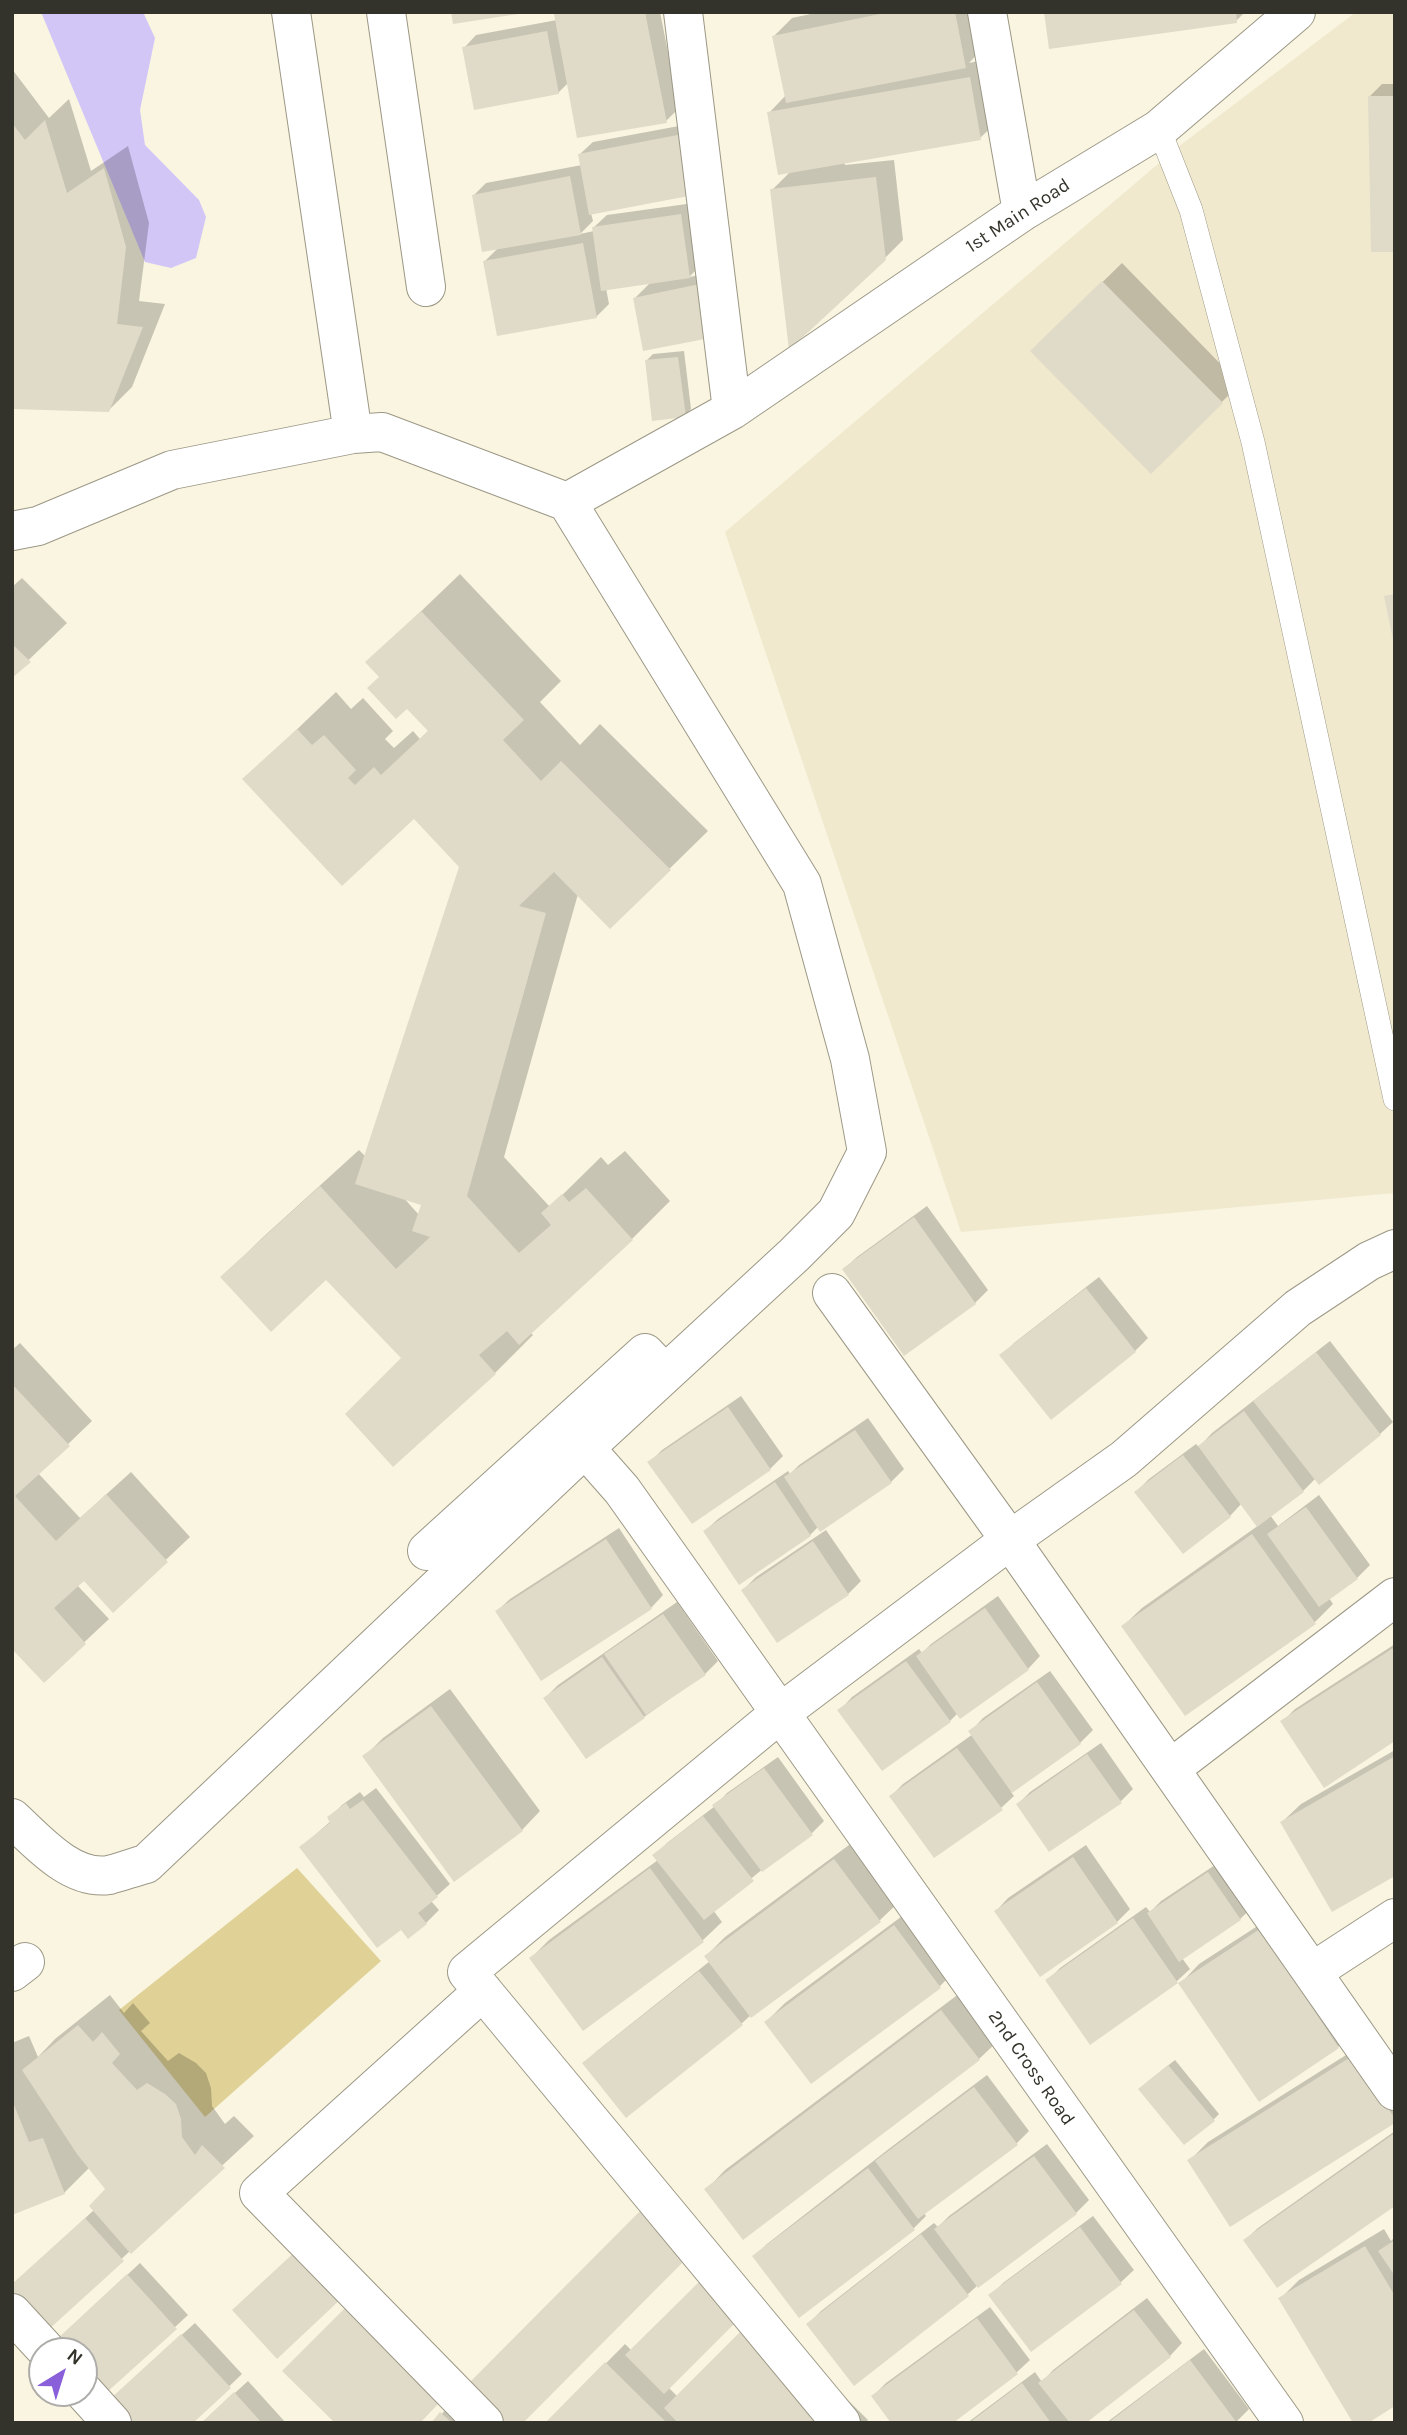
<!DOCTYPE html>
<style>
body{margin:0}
#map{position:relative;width:1407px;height:2435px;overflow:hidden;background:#f9f5e1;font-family:Karla,sans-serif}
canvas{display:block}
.frame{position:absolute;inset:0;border:14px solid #34332b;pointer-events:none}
.north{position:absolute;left:28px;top:2337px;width:70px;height:70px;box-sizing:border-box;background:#fff;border:2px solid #aeadaa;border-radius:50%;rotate:38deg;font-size:19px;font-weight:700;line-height:28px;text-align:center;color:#34332b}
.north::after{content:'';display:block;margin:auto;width:24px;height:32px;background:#8960da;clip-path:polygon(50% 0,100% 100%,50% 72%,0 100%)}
</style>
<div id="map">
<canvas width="1407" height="2435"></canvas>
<div class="frame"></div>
<div class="north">N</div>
</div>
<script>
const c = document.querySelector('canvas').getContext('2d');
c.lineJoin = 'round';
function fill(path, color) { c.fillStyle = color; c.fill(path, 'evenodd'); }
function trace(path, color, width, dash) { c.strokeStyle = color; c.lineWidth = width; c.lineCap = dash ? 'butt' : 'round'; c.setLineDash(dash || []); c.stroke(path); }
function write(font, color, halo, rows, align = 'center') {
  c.font = font + ' Karla,sans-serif'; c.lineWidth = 5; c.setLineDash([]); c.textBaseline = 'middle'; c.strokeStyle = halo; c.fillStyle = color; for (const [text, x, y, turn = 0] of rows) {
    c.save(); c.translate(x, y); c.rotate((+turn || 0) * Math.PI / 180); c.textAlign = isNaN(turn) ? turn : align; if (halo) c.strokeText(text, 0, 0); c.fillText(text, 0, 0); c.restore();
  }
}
fill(new Path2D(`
 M1356 12H1395V1193L961 1232 725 532 1178 147Z`), '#f0e9ce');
fill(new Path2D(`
 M297 1868 381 1961 205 2117 119 2010Z`), '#e0d297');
fill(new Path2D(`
 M41 12H143L155 38 140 110 145 145 199 200 206 217 196 258 171 268 145 262Z`), '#d2c6f7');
fill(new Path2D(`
 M558 12H660L679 108 666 121 568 83 558 93 464 48 476 35 557 20 556 15Z
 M820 12H977L984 47 969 63 988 59 999 120 980 138 844 162 845 165 894 160 903 240 884 259 772 190 790 172 769 113 786 95 774 36 792 18Z
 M1046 12H1245L1236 21Z
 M12 69 49 118 69 99 91 171 128 146 149 223 139 301 165 304 132 387 108 411 12 407Z
 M1382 84H1395V250L1369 97Z
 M695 123 591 213 593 221 580 234 594 231V227L607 215 694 203 702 264 689 277 712 273 722 324 635 298 651 282 606 288 609 304 596 317 485 261 498 248 473 196 486 183 582 165 580 154 593 142Z
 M1122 263 1240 384 1151 472 1032 351Z
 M684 351 691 409 685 415 647 360 653 354Z
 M460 574 561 681 540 702 580 745 600 724 708 831 610 927 578 894 504 1157 550 1207 601 1157 608 1165 625 1151 670 1201 632 1239 530 1332 533 1335 495 1373 393 1464 404 1358 326 1277H223L261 1239 359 1150 366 1157 460 867 414 817 245 779 336 692 351 709 363 698 393 731 385 739 394 748 413 731 420 739 429 730 368 662ZM403 1197 423 1204 419 1215Z
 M22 578 67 623 12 676V587Z
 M927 1206 988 1290 975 1303 905 1353 844 1269 857 1257Z
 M1099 1277 1148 1338 1135 1351 1051 1417 1002 1356 1014 1343Z
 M1330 1341 1393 1422 1380 1434 1316 1478 1303 1491 1270 1515 1278 1526 1319 1495 1370 1565 1357 1578 1329 1598 1333 1604 1315 1622 1123 1626 1142 1608 1259 1525 1242 1503 1230 1516 1136 1492 1149 1479 1196 1444 1199 1447 1212 1433Z
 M20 1343 92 1421 38 1473 80 1518 131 1472 190 1537 113 1610 84 1579 77 1585 109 1619 44 1680 12 1646V1350Z
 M741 1396 783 1456 770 1469 692 1522 650 1462 662 1450Z
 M868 1418 904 1469 891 1482 819 1526 810 1535 705 1531 718 1519 788 1471 790 1474 799 1465Z
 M619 1528 663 1595 651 1608 497 1611 510 1599Z
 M826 1530 861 1581 848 1594 743 1590 756 1577Z
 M998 1596 1040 1656 1028 1669 958 1713 950 1721 840 1710 852 1697 919 1649 922 1653 931 1644Z
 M677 1602 718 1661 705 1674 644 1717 545 1698 558 1685Z
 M1395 1644V1739L1282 1722 1295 1709Z
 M1050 1671 1093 1730 1080 1743 1011 1792 1014 1796 1001 1808 891 1796 903 1784 973 1734 971 1731 983 1718Z
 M450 1689 540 1811 522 1830 364 1757 383 1738Z
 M1101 1743 1133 1789 1121 1801 1018 1804 1030 1792Z
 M1395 1750V1874L1282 1822 1301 1804Z
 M778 1757 824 1821 811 1834 764 1868 713 1910 722 1922 703 1940 583 2029 531 1958 549 1940 658 1860 655 1856 667 1843 715 1806 727 1793Z
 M376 1788 450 1884 431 1901 439 1910 426 1923 401 1928 301 1847 331 1821 329 1818 342 1805 360 1792 364 1797Z
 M853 1842 898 1903 879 1921 751 2015 741 2024 584 2063 597 2051 710 1961 706 1956 725 1937Z
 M1086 1845 1130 1909 1117 1922 996 1911 1008 1898Z
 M1221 1861 1253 1907 1240 1919 1182 1958 1190 1969 1177 1981 1091 2043 1048 1980 1060 1968 1146 1907 1150 1912 1161 1901Z
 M913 1908 958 1968 939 1987 766 2022 785 2003Z
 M1279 1912 1357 2028 1338 2047 1181 1983 1199 1964Z
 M960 1993 998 2041 979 2059 707 2189 725 2170Z
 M110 1995 124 2013 133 2003 150 2023 141 2031 168 2061 179 2053 196 2063 206 2073 211 2088 212 2106 225 2124 234 2116 254 2136 47 2328 23 2275 94 2210 108 2190 90 2167 64 2193 12 2213V2043L29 2036 38 2057 55 2039Z
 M1373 2038 1395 2072V2121L1190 2160 1208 2142Z
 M1175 2060 1219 2114 1213 2120 1146 2083Z
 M987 2075 1029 2131 1016 2144 924 2213 926 2216 914 2228 754 2256 767 2244 890 2148Z
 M1395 2131V2204L1245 2240 1258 2228Z
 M1047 2144 1089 2200 1076 2213 978 2285 967 2295 808 2324 821 2311 934 2223 938 2227 949 2216Z
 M1093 2216 1134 2270 1121 2282 1031 2350 990 2296 1003 2283Z
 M1384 2229 1391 2241 1395 2237V2404L1280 2299 1299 2280Z
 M140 2263 188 2315 106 2391 84 2367V2351H69L71 2327Z
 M1147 2298 1182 2343 1170 2356 1084 2423H967L1035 2372 1042 2382 1053 2370Z
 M990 2307 1030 2360 1017 2372 950 2423 873 2396 886 2383Z
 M760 2313 868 2420 865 2423H547L625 2344 678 2397Z
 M195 2323 242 2374 191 2423 125 2386Z
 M1204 2349 1249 2409 1235 2423H1106Z
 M248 2381 286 2423H202Z
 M454 2401 478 2423H433Z`), '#0003');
fill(new Path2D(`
 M451 12H518V14L453 24Z
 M566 12H645L667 123 577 138 554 14Z
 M890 12H955L966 68 786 103 772 36Z
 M1044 12H1236L1237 23 1049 49Z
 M547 31 559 94 474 110 462 47Z
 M970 77 981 140 778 175 767 112Z
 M1368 96H1395V252H1371Z
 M45 120 67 193 104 168 126 247 117 324 143 327 109 412 12 409V123L25 140Z
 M683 134 694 195 589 215 578 154Z
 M570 176 581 235 482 252 472 195Z
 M876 177 886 260 789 350 770 189Z
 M681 214 690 278 601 291 592 227Z
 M583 243 597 318 497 336 483 261Z
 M1102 281 1223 403 1151 474 1030 351Z
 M700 284 710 338 643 351 633 298Z
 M678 357 686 417 652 421 645 360Z
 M1395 594V643L1394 644 1384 596Z
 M421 611 524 720 503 740 541 781 561 761 671 870 610 929 554 872 519 906 546 913 467 1196 519 1253 551 1225 541 1213 562 1194 569 1202 586 1188 633 1240 519 1345 507 1331 479 1355 496 1374 393 1467 345 1414 401 1358 326 1280 271 1332 220 1277 320 1186 396 1269 430 1237 412 1231 421 1205 355 1184 459 867 414 819 342 886 242 779 297 729 312 745 324 735 356 770 348 778 355 785 374 767 381 775 428 731 407 709 396 719 367 688 379 677 365 662Z
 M12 644 31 662 12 678Z
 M914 1217 976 1304 904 1356 842 1269Z
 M1086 1288 1136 1352 1051 1420 999 1355Z
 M1316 1352 1381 1435 1319 1485 1253 1401Z
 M12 1384 70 1446 15 1496 56 1541 106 1494 168 1562 113 1613 84 1581 54 1608 86 1644 44 1683 12 1649Z
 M728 1407 771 1470 692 1524 647 1462Z
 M1244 1411 1304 1492 1257 1527 1198 1446Z
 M855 1430 892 1483 820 1532 784 1477Z
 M1183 1455 1231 1517 1183 1554 1134 1492Z
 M775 1482 811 1536 739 1585 703 1531Z
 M1306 1507 1358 1579 1319 1607 1267 1534Z
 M1252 1534 1316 1624 1185 1716 1121 1626Z
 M606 1539 652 1609 541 1681 495 1611Z
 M813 1541 849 1595 777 1643 741 1590Z
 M985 1608 1029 1670 960 1719 916 1656Z
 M663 1614 706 1675 646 1715 604 1654Z
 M1395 1647V1741L1324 1788 1280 1721Z
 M602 1657 645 1718 586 1759 543 1698Z
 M906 1661 951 1722 882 1771 837 1710Z
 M1037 1682 1081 1744 1012 1793 968 1731Z
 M431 1706 523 1831 454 1882 362 1756Z
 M957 1748 1003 1810 934 1858 889 1796Z
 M1087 1754 1122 1803 1049 1852 1016 1804Z
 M1395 1756V1876L1332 1912 1280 1822Z
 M764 1768 813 1835 762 1872 712 1805Z
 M363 1800 438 1897 418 1913 427 1924 408 1939 401 1930 377 1948 299 1847 330 1823 327 1817 346 1803 350 1809Z
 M703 1816 754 1881 704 1920 652 1855Z
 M1073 1857 1118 1923 1040 1977 994 1911Z
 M834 1859 881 1922 751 2018 704 1956Z
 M650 1868 704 1942 583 2031 529 1958Z
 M1208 1872 1241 1920 1179 1962 1147 1913Z
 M1133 1918 1178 1983 1090 2045 1045 1980Z
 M894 1925 941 1988 811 2084 764 2022Z
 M1260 1929 1339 2048 1259 2102 1178 1983Z
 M699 1971 743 2025 626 2118 582 2063Z
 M941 2010 980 2060 743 2240 704 2189Z
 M78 2025 93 2042 102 2032 120 2054 112 2063 137 2090 147 2083 165 2094 176 2104 181 2119 182 2137 195 2155 202 2145 225 2168 131 2254 89 2206 105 2189 77 2154 22 2070Z
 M1354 2055 1395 2119V2123L1230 2227 1187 2160Z
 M1168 2065 1215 2121 1184 2145 1138 2089Z
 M974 2087 1018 2145 918 2219 875 2161Z
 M12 2100 29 2142 43 2138 65 2194 12 2215Z
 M1395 2133V2206L1277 2288 1243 2240Z
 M1034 2156 1077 2214 978 2288 934 2229Z
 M868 2168 915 2230 799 2318 752 2256Z
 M642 2209 690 2255 523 2423H505L466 2386Z
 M85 2218 124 2261 47 2331 12 2293V2284Z
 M1080 2227 1122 2284 1031 2352 988 2295Z
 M921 2234 969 2296 854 2386 806 2324Z
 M1395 2240V2276L1378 2251Z
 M1365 2246 1395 2296V2406L1368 2423H1353L1278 2298Z
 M298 2249 343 2297 277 2359 232 2310Z
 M127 2274 177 2329 106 2393 84 2370V2351H66L56 2340Z
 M701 2280 740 2318 664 2394 625 2355Z
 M346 2307 441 2401 420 2423H335L282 2371Z
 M1134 2310 1171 2357 1086 2423H1070L1038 2383Z
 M977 2318 1018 2374 953 2423H891L871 2396Z
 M741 2331 834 2423H678L664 2408Z
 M181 2334 231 2388 193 2423H132L110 2399Z
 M1190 2360 1237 2423H1108Z
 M605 2362 667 2423H545Z
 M1022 2383 1051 2423H969Z
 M234 2392 262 2423H201Z
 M440 2412 452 2423H431Z`), '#e0dbc8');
const service = new Path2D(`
 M1159 129 1191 210 1253 442 1395 1099`);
const minor = new Path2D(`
 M291 12 353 434
 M386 12 426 287
 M683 12 732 410
 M987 12 1022 212
 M12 531 38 526 172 470 353 434 382 432 567 502 732 410 1022 212 1159 129 1296 12
 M832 1293 1010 1540 1395 2091
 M585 1448 622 1490 1284 2423
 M427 1551 645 1353 665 1374
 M1170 1769 1395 1597
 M12 1818C37 1841 71 1881 109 1875 121 1872 134 1867 146 1864L585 1448 794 1255 836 1213 867 1152 850 1059 802 884 567 502
 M12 1972 25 1962
 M1312 1972 1395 1918
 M483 1991 259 2193 484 2423
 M12 2313 47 2351
 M84 2392 112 2423
 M841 2423 467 1972 779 1714 1010 1540 1124 1459 1298 1308 1369 1261 1395 1249`);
trace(service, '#9c9886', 24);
trace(minor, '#9c9886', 40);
trace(service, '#fff', 23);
trace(minor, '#fff', 38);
write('19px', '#34332b', '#fff', [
 ["1st Main Road",1018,216,-33],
 ["2nd Cross Road",1031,2068,55]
]);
</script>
